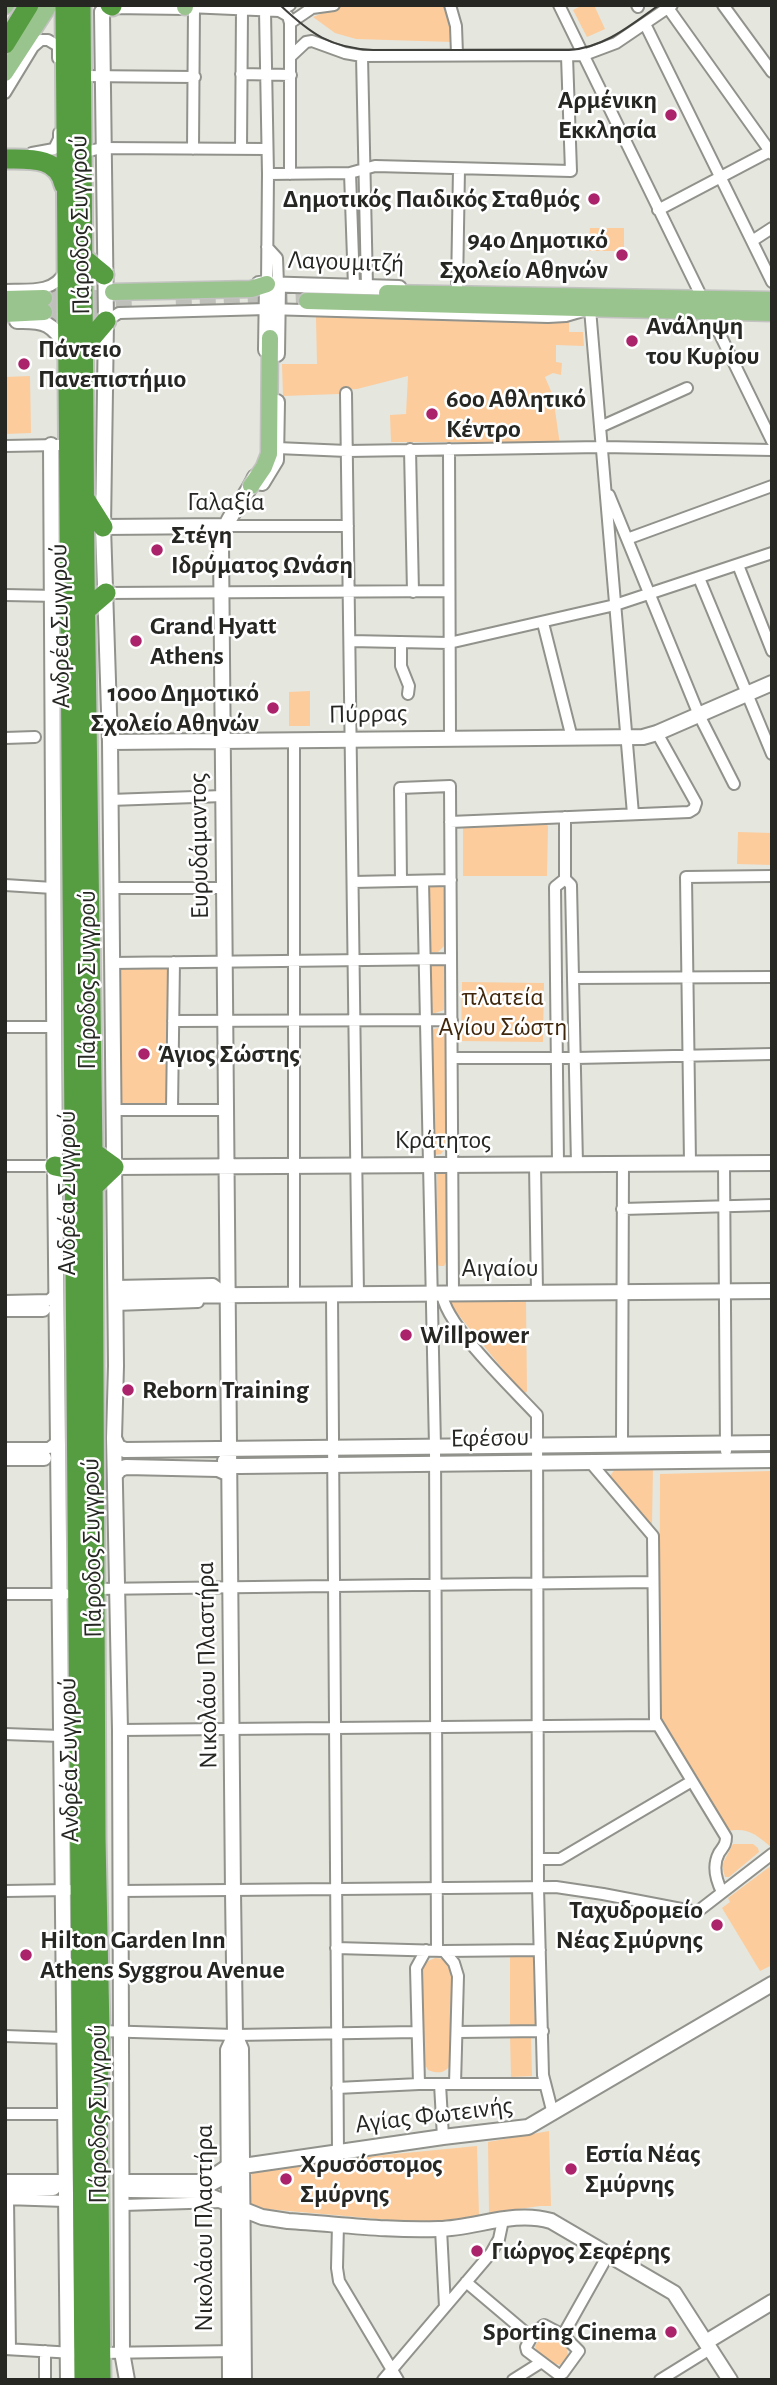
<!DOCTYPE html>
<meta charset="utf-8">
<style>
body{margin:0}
#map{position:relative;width:777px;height:2385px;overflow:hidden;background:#e5e6de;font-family:"Alegreya Sans",sans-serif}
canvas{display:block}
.frame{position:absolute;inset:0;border:7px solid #262623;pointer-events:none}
</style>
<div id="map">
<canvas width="777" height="2385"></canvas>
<div class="frame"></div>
</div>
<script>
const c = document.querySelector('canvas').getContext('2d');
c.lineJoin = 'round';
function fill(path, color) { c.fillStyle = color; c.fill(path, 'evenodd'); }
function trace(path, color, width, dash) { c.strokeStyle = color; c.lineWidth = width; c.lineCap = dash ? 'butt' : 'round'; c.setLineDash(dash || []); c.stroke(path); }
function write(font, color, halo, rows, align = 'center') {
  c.font = font + ' "Alegreya Sans",sans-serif'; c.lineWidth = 5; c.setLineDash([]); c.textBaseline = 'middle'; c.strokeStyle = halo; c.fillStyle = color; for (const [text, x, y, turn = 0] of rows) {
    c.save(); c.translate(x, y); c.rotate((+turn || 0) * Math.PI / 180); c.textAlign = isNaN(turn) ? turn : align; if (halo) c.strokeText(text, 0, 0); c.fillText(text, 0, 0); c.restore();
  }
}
fill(new Path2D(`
 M343 5H446L453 42 356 39 335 33 313 17Z
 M583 5H594L605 29 587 37 573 10Z
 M590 228H624V251H589Z
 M316 317 569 320V332H583L584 346 556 345V362L562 363 561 375 553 373 545 377 553 396 560 445 467 444 466 442H391L390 415 406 414 408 376 357 389 340 390 339 394 283 396 282 364H317Z
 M30 376 31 433 5 434V377Z
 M310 691V726H289V692Z
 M544 823 548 826 547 876H463V827Z
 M738 832 772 833V865L737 864Z
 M439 884 444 889 445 945 438 952H431L427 946V894L429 886Z
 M433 961H440L445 965 444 1010 432 1014 428 1010 429 965Z
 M119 968H170V1103L119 1104Z
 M462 982 544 983 543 1042 461 1041Z
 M441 1027 445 1032 446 1147 441 1154 434 1155 428 1031Z
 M440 1169H444L447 1174V1260L444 1266H439L436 1262 437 1172Z
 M453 1297 521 1298 526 1302 527 1391 524 1395 452 1307 449 1301Z
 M653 1466 652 1525 610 1476 615 1469Z
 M772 1471V1848C756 1834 748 1827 727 1831L659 1718 660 1474Z
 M733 1844H753L758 1848 759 1852 729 1877H725L722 1865Z
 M772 1865V1965L760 1971 722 1908 730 1902 728 1898Z
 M510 1956H533L535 2025H510Z
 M435 1958 444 1959 452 1975 453 2061C447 2072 440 2075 428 2070L424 2063 421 1971 426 1962Z
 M510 2035H531L532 2076 511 2077Z
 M549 2131 551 2206H540L489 2213 488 2142Z
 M477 2146 479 2216 425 2223 255 2208 251 2205 252 2168Z
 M544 2334 549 2335 567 2348 568 2356 560 2365C549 2363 538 2356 535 2346Z`), '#fccc9c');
trace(new Path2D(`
 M46 1458 125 1459`), '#bfc0b9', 14, [14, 7]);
trace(new Path2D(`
 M44 298H120
 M176 307 307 301
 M44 312 136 308`), '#bfc0b9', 16, [16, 8]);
const street = new Path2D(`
 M450 5 456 26 457 54
 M559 5 772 441
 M637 5 638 7
 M723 5 772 72
 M188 7 279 11 290 5
 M668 8 772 154
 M265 11 268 174 267 284
 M279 11 288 16 290 23V174
 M290 23 312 8 334 5
 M645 24 772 282
 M362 56 367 287
 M290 57 306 42 312 41 345 53 362 56 584 55 616 43 672 5
 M241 74 291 75
 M81 76 195 77
 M5 93 33 47 41 40H48L58 46V58
 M193 149 194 6
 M241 149 242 9
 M32 153 54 149 59 139V133
 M81 153 102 148 267 149
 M350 173 354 286
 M268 174 350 173 375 166 571 171 567 56
 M658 210 772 150
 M752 241 772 228
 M267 247 277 258 278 284
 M457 289 459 169
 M5 290C26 289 54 294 64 272
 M106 321 119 313 267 309 548 317 566 316 590 309 633 814
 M346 393 358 1294
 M600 427 687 388
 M5 446 59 445
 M277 448 347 451 602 447 772 450
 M410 449 413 592
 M449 449 450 738
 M609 495 699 715 734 784
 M225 526H348
 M627 539 772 486
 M738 565 772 651
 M699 578 772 754
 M106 593 449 591
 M5 595 58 596
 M543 623 572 738
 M350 641 449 643 615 605 772 553
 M401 642V666L409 686 408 694
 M5 738 35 737
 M294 740V1294
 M110 800 223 796
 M565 817V879L571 885 577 1164
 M450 822 689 812 694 809 696 803 657 733
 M401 881 400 788 450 786 453 1293
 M423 881 435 1446 437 1950
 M353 882 451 880
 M5 885 53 888
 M111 888H224
 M111 963 451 959
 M573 978 772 977
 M173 1021 452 1020
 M5 1027H54
 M452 1058H575L772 1054
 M172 1109 174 962
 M113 1110H226
 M690 1163 686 877 772 876
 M724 1163 726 1451
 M535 1164 537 1292
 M558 1164 555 887 565 879
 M5 1166H55
 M622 1209 772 1205
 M115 1286 213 1284 228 1295
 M442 1293C444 1324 514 1390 537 1415L538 1887 543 2075 553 2114
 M332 1294 338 2152
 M5 1301 49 1300 56 1294
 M115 1305 198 1302
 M622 1444 623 1164
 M5 1448H49L58 1441
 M590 1462 653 1536 655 1720 726 1837C726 1845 723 1847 719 1853 712 1866 716 1880 722 1892
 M94 1589 653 1582
 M5 1594H65
 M120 1730 657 1725
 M5 1734 61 1736
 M538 1859H560L692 1781
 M5 1891 69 1890
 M121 1891 556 1887 603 1894 697 1912 772 1854
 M336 1948 444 1951 540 1950
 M444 1951 454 1963 458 1976 455 2084
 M100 2031 235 2035 417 2032
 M458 2032 543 2031
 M5 2036 64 2038
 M419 2084 416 1968 426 1950
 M440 2084 443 2137
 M337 2088 419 2084H544
 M5 2114H65
 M5 2180H66
 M122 2180H199L212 2175 228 2164
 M5 2199 65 2201
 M8 2199 10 2349
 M123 2205 222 2202
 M338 2224 337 2268 339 2281 398 2380
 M441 2229 445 2307
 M466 2282 531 2337
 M544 2325 563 2335 579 2351 563 2373 559 2375 527 2351 526 2347 534 2333Z
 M563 2335 608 2255
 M5 2349 74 2353
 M45 2351V2380
 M100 2353 237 2351
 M383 2380 491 2253 499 2239 503 2220
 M513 2380 540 2363
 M660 2380 710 2349`);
const secondary = new Path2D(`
 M259 284 399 288
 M17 321C46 320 52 324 68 347
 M266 350 267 284
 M277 354 278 284
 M51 445 55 1166 68 2380
 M262 483 276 460 277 402
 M103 527 225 526
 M110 742 643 737 657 733 772 683
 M114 1167 772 1163
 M125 1296 772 1291
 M5 1309H43
 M114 1438 118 1447 125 1450 772 1443
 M5 1458H44
 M225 1461 229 1466H240L772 1460
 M115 1475 120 1469 126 1467 218 1469 229 1474
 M5 2188H53
 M130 2190 197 2191 262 2217 288 2221C337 2224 389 2231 439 2229 476 2228 514 2210 551 2221L674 2293 730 2380
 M197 2191 243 2166 443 2137 528 2127 772 1984
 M706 2342 772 2302
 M127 2380 122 2352 120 1730 114 1438 116 1366 110 742 103 527 106 321 102 12 112 6 185 7
 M230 2380 228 2050 235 2035
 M244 2380 241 2049 235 2035 233 1892 221 545C223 518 245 501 255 477`);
const primary = new Path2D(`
 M185 5V7
 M5 6 6 5
 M5 73 48 7
 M113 292 251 289 267 284
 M387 293 772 300
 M5 299 44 298
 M307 301 772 313
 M5 314 44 312
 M251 486 264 467 269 454 270 338`);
const highway = new Path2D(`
 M65 5 84 2380
 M81 5 85 574 93 1152 96 1839 100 2031 98 2096 101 2380
 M110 5 112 6
 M5 44 29 5
 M5 159C29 159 58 156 64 185
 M82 257 104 275
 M83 348 106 321
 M84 497 103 527
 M85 611 106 593
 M93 1152 114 1167 93 1187
 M55 1166 65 1168 75 1176`);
trace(street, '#91928b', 14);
trace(secondary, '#91928b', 18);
trace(primary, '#c2c2c1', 19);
trace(highway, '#c2c2c1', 23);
trace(street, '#fff', 10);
trace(secondary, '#fff', 14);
trace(primary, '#9ac48d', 16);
trace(highway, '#569c41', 19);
trace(new Path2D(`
 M280 5C311 34 330 48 373 50H569C604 48 631 25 659 5`), '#3f3f3c', 2);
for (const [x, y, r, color] of [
 [671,115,7,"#aa236b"],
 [594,199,7,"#aa236b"],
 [622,255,7,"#aa236b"],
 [632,341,7,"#aa236b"],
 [24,364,7,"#aa236b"],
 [432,414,7,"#aa236b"],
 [157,550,7,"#aa236b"],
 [136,641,7,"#aa236b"],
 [273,708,7,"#aa236b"],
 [144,1054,7,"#aa236b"],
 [406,1335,7,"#aa236b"],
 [128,1390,7,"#aa236b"],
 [717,1925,7,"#aa236b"],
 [26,1955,7,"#aa236b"],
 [571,2169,7,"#aa236b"],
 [286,2179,7,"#aa236b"],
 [477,2251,7,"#aa236b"],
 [671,2332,7,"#aa236b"]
]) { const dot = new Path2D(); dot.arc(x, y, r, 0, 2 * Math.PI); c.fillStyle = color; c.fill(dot); trace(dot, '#fff', 2.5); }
write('bold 26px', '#262623', '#fff', [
 ["Αρμένικη",657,100,"right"],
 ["Εκκλησία",657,130,"right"],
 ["Δημοτικός Παιδικός Σταθμός",580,199,"right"],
 ["94ο Δημοτικό",608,240,"right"],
 ["Σχολείο Αθηνών",608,270,"right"],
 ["Ανάληψη",646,326],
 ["του Κυρίου",646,356],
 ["Πάντειο",38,349],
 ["Πανεπιστήμιο",38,379],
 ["60ο Αθλητικό",446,399],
 ["Κέντρο",446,429],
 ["Στέγη",171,535],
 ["Iδρύματος Ωνάση",171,565],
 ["Grand Hyatt",150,626],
 ["Athens",150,656],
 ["100ο Δημοτικό",259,693,"right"],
 ["Σχολείο Αθηνών",259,723,"right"],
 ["Άγιος Σώστης",158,1054],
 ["Willpower",420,1335],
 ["Reborn Training",142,1390],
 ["Ταχυδρομείο",703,1910,"right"],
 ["Νέας Σμύρνης",703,1940,"right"],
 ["Hilton Garden Inn",40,1940],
 ["Athens Syggrou Avenue",40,1970],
 ["Εστία Νέας",585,2154],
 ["Σμύρνης",585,2184],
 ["Χρυσόστομος",300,2164],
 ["Σμύρνης",300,2194],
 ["Γιώργος Σεφέρης",491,2251],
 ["Sporting Cinema",657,2332,"right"]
], 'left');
write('26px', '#262623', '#fff', [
 ["Πάροδος Συγγρού",80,225,-91],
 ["Λαγουμιτζή",346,262,2],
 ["Γαλαξία",226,502],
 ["Ανδρέα Συγγρού",60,626,-91],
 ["Πύρρας",368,714,-1],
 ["Ευρυδάμαντος",199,846,-91],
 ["Πάροδος Συγγρού",87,980,-90],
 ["Κράτητος",443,1140],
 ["Ανδρέα Συγγρού",67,1193,-90],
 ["Αιγαίου",500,1268],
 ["Εφέσου",490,1438,-1],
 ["Πάροδος Συγγρού",92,1548,-91],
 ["Νικολάου Πλαστήρα",207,1665,-91],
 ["Ανδρέα Συγγρού",69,1760,-91],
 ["Πάροδος Συγγρού",98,2114,-90],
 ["Αγίας Φωτεινής",434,2115,-7],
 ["Νικολάου Πλαστήρα",204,2228,-90]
]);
write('26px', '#40270c', '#fff', [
 ["πλατεία",503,997],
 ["Αγίου Σώστη",503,1027]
]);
</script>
